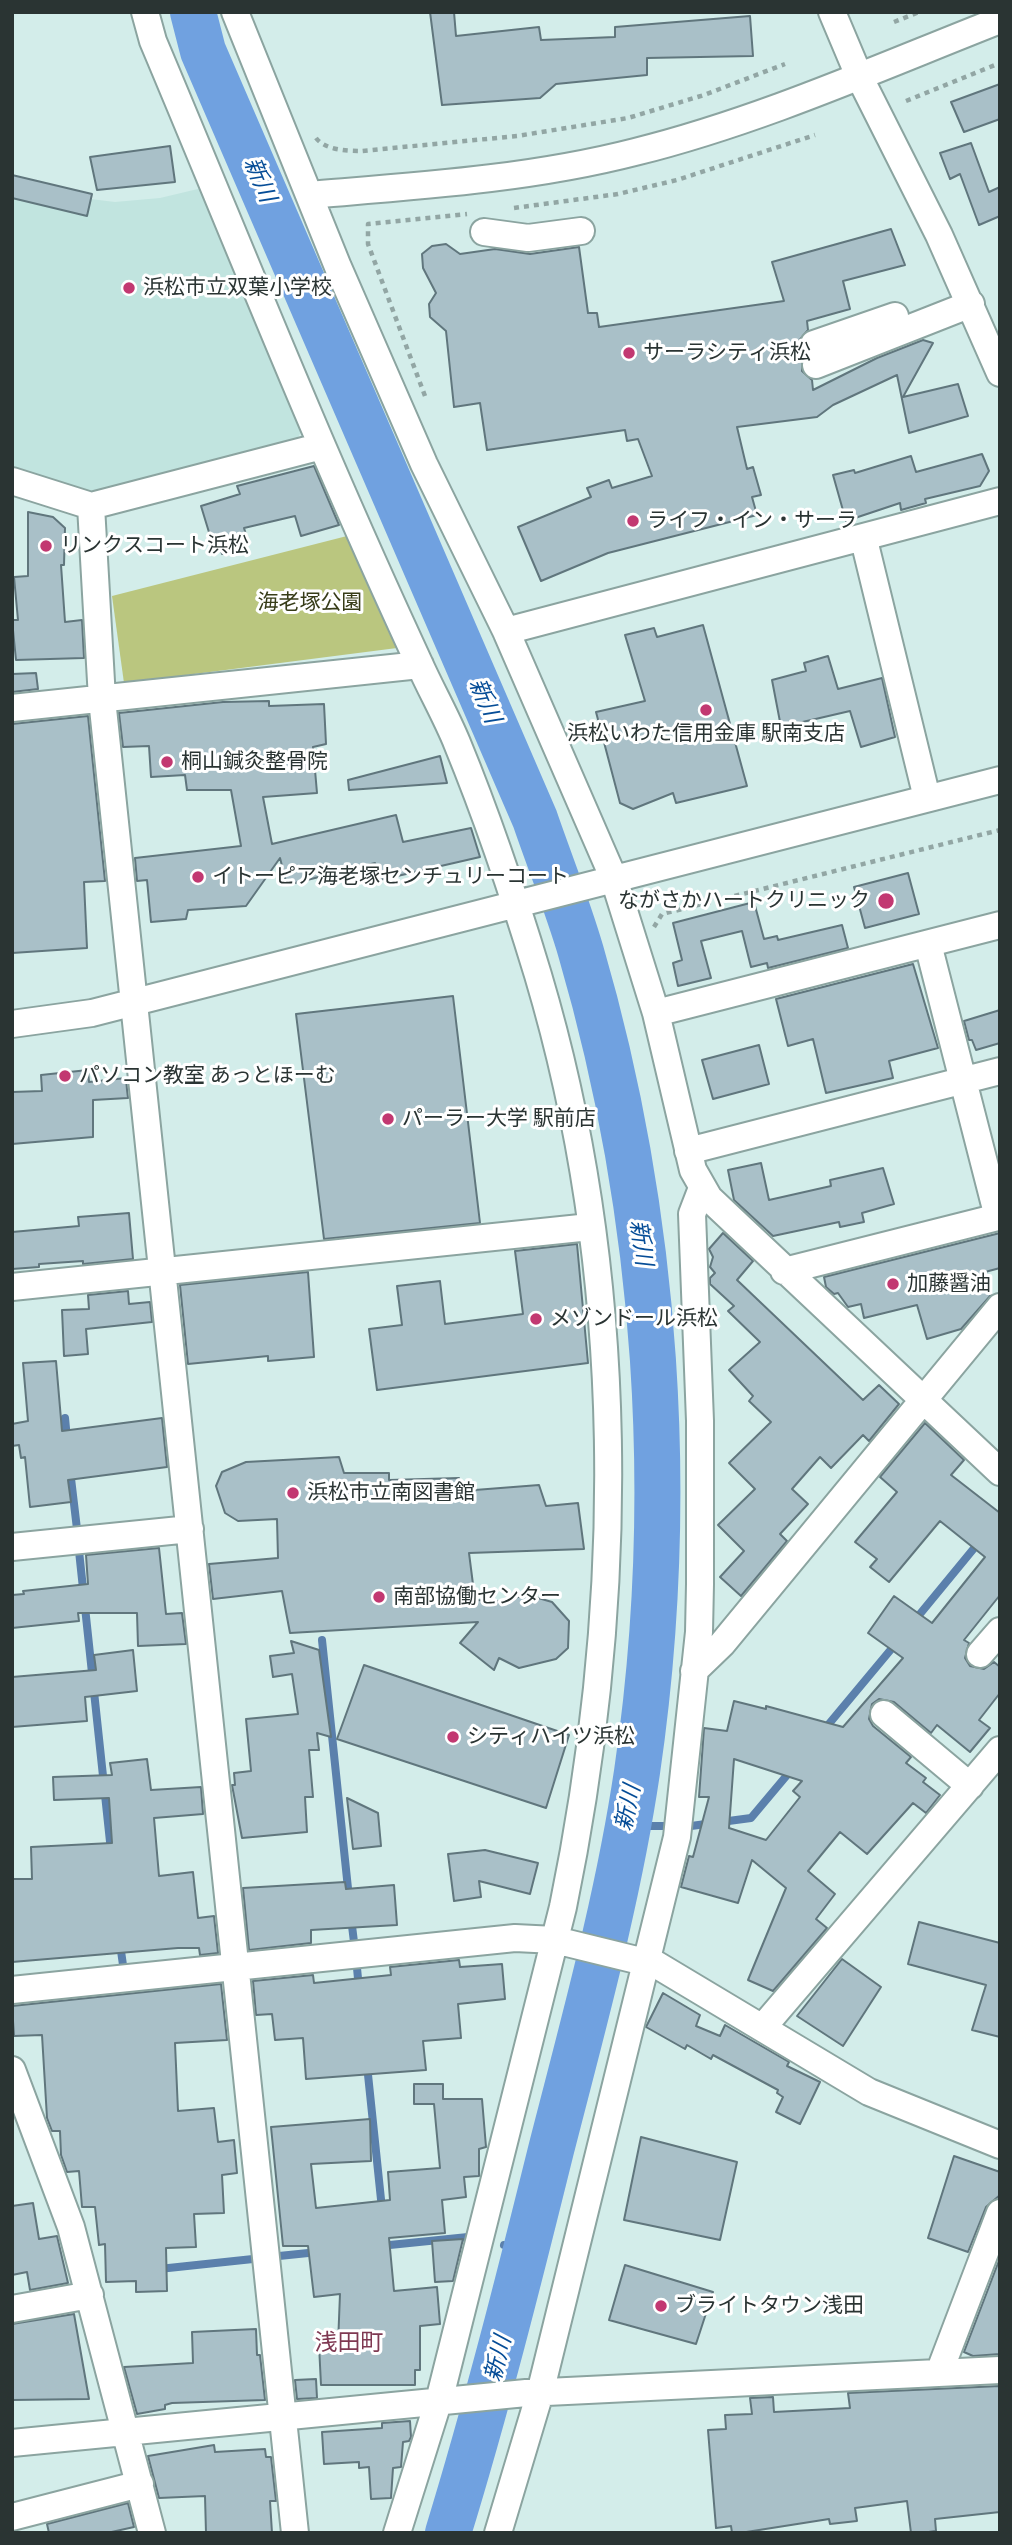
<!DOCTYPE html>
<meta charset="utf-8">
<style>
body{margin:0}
#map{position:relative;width:1012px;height:2545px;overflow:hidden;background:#d3edea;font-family:"Archivo Narrow",sans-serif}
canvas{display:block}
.frame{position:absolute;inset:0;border:14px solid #2a3433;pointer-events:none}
</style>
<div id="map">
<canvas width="1012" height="2545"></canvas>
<div class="frame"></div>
</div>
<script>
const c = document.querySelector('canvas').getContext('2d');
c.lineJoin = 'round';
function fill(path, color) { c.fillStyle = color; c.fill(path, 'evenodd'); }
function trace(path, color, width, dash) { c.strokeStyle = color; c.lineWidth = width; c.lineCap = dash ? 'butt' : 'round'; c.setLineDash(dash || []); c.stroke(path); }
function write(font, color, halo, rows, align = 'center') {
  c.font = font + ' "Archivo Narrow","Noto Sans JP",sans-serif'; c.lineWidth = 6; c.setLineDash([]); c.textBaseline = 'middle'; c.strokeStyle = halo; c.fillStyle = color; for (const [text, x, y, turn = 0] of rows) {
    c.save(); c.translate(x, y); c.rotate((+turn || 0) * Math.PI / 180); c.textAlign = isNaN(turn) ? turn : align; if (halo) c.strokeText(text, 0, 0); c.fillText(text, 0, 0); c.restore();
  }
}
fill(new Path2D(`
 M12 184 74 197 115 202 160 198 202 188 305 424 293 447 93 498 12 473Z`), '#c1e4df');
fill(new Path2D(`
 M347 536 397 648 124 683 112 596Z`), '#bac67f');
trace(new Path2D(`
 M65 1418 67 1439
 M70 1470 77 1529
 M79 1551 111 1851
 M915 1620 980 1541
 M322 1640 349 1898
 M823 1731 898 1641
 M628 1826H691L751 1818 793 1768
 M351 1918 354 1942
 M120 1944 123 1965
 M357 1968 359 1989
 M367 2065 382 2209
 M504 2245 526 2251
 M380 2246 468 2237
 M279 2256 318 2252
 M159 2269 253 2259`), '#5b80ac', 8);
trace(new Path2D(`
 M193 12 203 51 535 819C550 863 568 907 581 952 658 1216 677 1500 637 1772 618 1900 583 2025 551 2150 519 2279 487 2406 448 2533`), '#70a1e0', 46);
const building = new Path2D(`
 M430 12H454L456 36 539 27 541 40 615 37V27L750 16 753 56 647 58V75L556 84 540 98 442 105Z
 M1000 84V119L964 132 951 102Z
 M971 143 989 192 1000 187V216L979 225 960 174 950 179 940 153Z
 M170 146 175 182 97 190 90 157Z
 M12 175 92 194 87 216 12 198Z
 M891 229 905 265 843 281 850 309 807 321 808 330 798 342 803 356 802 371 812 380 813 390 877 358 923 340 933 343 903 397 958 384 968 416 909 433 897 375 833 405 817 417 737 427 747 469 753 467 761 495 752 497 757 515 608 553 541 581 518 527 591 497 587 488 609 480 612 488 652 476 638 439 627 441 625 430 487 450 480 403 454 407 446 331 430 317 429 304 436 293 423 268 422 254 432 246 446 244 460 254 495 249 530 254 579 247 588 313H597L599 327 784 301 772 262Z
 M982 454 989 471 980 486 925 499 926 503 901 510 900 503 846 521 833 475 854 470 855 473 911 456 916 472Z
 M314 466 339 525 301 536 295 516 244 528 248 541 243 543 245 547 222 554 221 550 215 552 201 506 240 494 237 486Z
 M28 512 53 517 65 528 64 565H61L65 622 82 620 84 658 16 660 12 620H18L14 577 28 576Z
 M703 625 747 786 676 803 673 793 633 809 620 803 596 712 645 701 625 635 654 628 657 637Z
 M828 656 838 689 882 678 895 737 861 747 850 711 781 727 772 680 806 671 804 663Z
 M36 673 38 689 12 692V674Z
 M269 701V706L324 704 326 744 313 747 317 793 263 797 272 844 396 815 403 842 471 828 480 857 380 880 375 863 287 885 280 858 246 906 188 910 186 919 151 922 147 880 137 881 135 858 241 846 231 790H187L185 775 151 777 149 746 123 747 119 713 223 702Z
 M88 716 105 881 84 882 87 948 12 953V724Z
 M440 756 447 783 349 790 348 780Z
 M908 873 919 914 865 928 854 887Z
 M754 902 764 939 777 936 778 940 842 925 848 948 768 968 767 963 751 967 742 931 701 941 711 978 678 986 673 963 682 960 673 923Z
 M913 964 938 1048 889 1061 893 1078 826 1093 813 1039 788 1046 776 999Z
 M453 996 480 1223 324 1239 296 1014Z
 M1000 1010V1043L976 1050 972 1040H969L964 1021Z
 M759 1045 769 1084 713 1099 702 1060Z
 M88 1070 89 1082 126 1078 127 1090 128 1098 93 1100V1137L12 1144V1092L42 1091 41 1075Z
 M761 1163 769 1200 831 1186 830 1180 883 1168 894 1204 862 1213 864 1222 840 1227 839 1222 773 1236 734 1200 728 1170Z
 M129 1213 133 1259 83 1264V1261L39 1264V1267L12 1269V1232L79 1226 78 1217Z
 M723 1233 753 1261 737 1280 863 1400 879 1385 899 1404 869 1441 863 1435 831 1468 820 1457 792 1489 808 1504 780 1534 787 1541 741 1596 720 1577 744 1551 718 1525 755 1489 729 1463 771 1422 749 1401 753 1396 729 1370 760 1342 728 1311 734 1306 710 1284V1278L715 1273 710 1267 713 1257 709 1249Z
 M1000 1233V1268L985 1272 991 1295 961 1329 927 1339 917 1305 864 1318 861 1304 848 1307 838 1293 834 1294 826 1287 824 1277Z
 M577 1244 588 1363 377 1390 369 1329 402 1325 397 1286 440 1281 445 1324 523 1314 515 1251Z
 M308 1272 314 1357 268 1361V1356L188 1364 180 1285Z
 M128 1291 129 1304 150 1302 152 1322 86 1329 88 1354 64 1356 62 1310 89 1309 88 1295Z
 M56 1361 62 1431 162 1418 167 1467 68 1480 71 1502 30 1507 25 1457 21 1458 19 1445 12 1446V1424L28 1421 23 1363Z
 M925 1423 964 1460 951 1475 1000 1513V1595L964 1640 969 1643 965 1658 970 1666 984 1669 994 1662 1000 1667V1693L979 1720 990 1728 970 1752 937 1725 931 1733 894 1702 879 1699 872 1704 869 1719 873 1726 911 1757 906 1763 926 1778 923 1782 940 1795 926 1813 913 1803 867 1854 840 1832 808 1871 835 1894 816 1919 827 1928 773 1991 748 1980 786 1888 752 1860 738 1903 681 1887 689 1856 693 1857 709 1797H699L704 1728 727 1731 734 1701 766 1709V1706L843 1727 903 1658 868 1633 894 1596 932 1623 985 1557 940 1521 889 1582 870 1567 877 1559 855 1542 897 1492 880 1477ZM734 1759 802 1781 793 1791 800 1797 766 1840 729 1828Z
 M339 1457 344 1473H389V1480L459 1478 462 1491 539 1485 546 1506 578 1503 584 1549 469 1553 475 1600 499 1601 528 1595 552 1602 569 1621 568 1648 556 1659 519 1668 499 1658 494 1670 460 1643 478 1622 290 1633 282 1591 213 1599 209 1564 278 1558 277 1519 238 1521 225 1513 216 1486 222 1472 246 1462Z
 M159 1548 166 1614 182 1613 186 1644 138 1646 137 1613H78L79 1621 12 1628V1595L24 1594 23 1591 88 1584 86 1555Z
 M291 1641 319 1650 331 1737 317 1733 319 1750H309L313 1797H305L307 1832 242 1838 232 1785H235L234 1773 251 1771 246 1719 298 1714 292 1674 273 1677 270 1656 294 1653Z
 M133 1650 137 1691 85 1697 87 1721 12 1727V1677L96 1670 94 1655Z
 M364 1665 569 1735 546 1808 337 1739Z
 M147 1759 151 1790 201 1787 203 1814 154 1818 159 1876 193 1872 198 1918 214 1916 218 1953 200 1955 199 1948H178L12 1962V1879H32L31 1847 112 1843 109 1798 54 1800 53 1777 112 1775 110 1763Z
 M347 1798 378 1813 381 1846 353 1849Z
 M485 1850 538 1863 530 1894 479 1881 481 1897 454 1901 448 1854Z
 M345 1882 346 1889 394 1885 397 1925 311 1930V1943L249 1950 243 1888Z
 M919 1922 1000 1943V2037L972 2030 986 1985 908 1964Z
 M842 1959 881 1987 843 2046 797 2016Z
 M459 1960 460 1967 502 1964 505 1999 458 2004 461 2038 423 2041 426 2070 306 2079 303 2038 275 2040 272 2014 256 2015 253 1981 313 1975 314 1983 391 1975 390 1967Z
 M221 1984 227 2040 175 2043 178 2111 214 2108 218 2142 234 2140 237 2173 222 2175 224 2213 194 2214 196 2247 166 2248 167 2291 136 2292V2281L106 2282 105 2244 99 2245 95 2207H82L79 2171 67 2172 61 2155 60 2131H52L47 2118 42 2035 14 2036 12 2006Z
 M663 1993 700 2015 696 2026 720 2036 725 2025 789 2062 787 2066 820 2082 800 2124 776 2112 783 2097 777 2093 778 2090 713 2055 711 2059 687 2045 685 2049 646 2027Z
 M414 2084H443V2099H482L486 2147 479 2149V2176L464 2177 466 2197 442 2200 445 2233 389 2238 394 2291 437 2287 440 2324 420 2326V2370H415V2385H321L319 2345 338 2344 340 2294 314 2297 308 2246H283L271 2127 370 2119 371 2161 311 2164 316 2208 390 2200 388 2172 440 2168 434 2104H414Z
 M641 2137 737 2162 720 2240 624 2220Z
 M954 2156 1000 2172V2195L986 2207 968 2252 928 2238Z
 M33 2203 39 2239 57 2236 68 2283 30 2290 27 2272 12 2275V2206Z
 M463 2239 453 2281 435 2282 432 2241Z
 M1000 2258V2354L973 2356 964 2352Z
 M625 2265 713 2292 696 2344 609 2320Z
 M74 2314 89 2399 12 2400V2324Z
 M256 2329 257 2355H260L265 2400 172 2403 165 2405V2409L137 2414 124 2367 193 2363 192 2332Z
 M316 2379 317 2398 297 2399 295 2380Z
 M1000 2386V2512L935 2519 936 2531 921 2533H911L907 2501 855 2508 857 2521 830 2524 829 2519 740 2533H732L731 2526 716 2528 708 2430 726 2429 725 2415 752 2414 750 2398 773 2397 774 2412 850 2408 848 2393Z
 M410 2421 411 2437 409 2441 403 2442 401 2467 393 2468 391 2498 371 2499 369 2467 359 2468V2462L324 2464 322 2432 382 2428V2423Z
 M214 2445 215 2452 265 2449 266 2457H271L276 2501H270L272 2533H206L205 2496 159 2498 148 2456Z
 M128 2503 134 2527 107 2533H49L47 2524Z`);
fill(building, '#a9c0c8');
trace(building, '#60767d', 2);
const minor = new Path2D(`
 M145 12 153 41C210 176 265 313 323 448 354 520 386 592 419 663 431 690 446 716 457 743 487 816 515 899 538 975 628 1277 626 1600 563 1907L441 2393 397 2533
 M235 12 338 267 424 464 506 631 614 879 656 1013 693 1170 709 1198 1000 1472
 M832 12 859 76 939 235 1000 373
 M309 195C417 186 530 179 635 152 760 121 880 67 1000 20
 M484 232 528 238 581 231
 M814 344 895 316
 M816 365 971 304
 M12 481 91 506 322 446
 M91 506 102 699 295 2533
 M864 540 927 798
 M506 631 1000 501
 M12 708 420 665
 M656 1013 1000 925
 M12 1024 92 1013 1000 780
 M688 1151 1000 1071
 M784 1271 998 1217 928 944
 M12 1287 590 1227
 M12 1547 190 1529
 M980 1654 1000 1631
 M694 1671 722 1644 1000 1307
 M884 1714 970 1786
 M12 1990 515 1938 555 1940 657 1965 869 2092 1000 2145
 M763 2027 1000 1750
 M12 2070 71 2227 152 2533
 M12 2309 90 2295
 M939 2373 1000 2213
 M12 2443 526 2393 1000 2370
 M12 2517 140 2484
 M498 2533 540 2393 677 1837 699 1632 700 1584V1421L692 1214 702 1188`);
trace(minor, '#8ba4a0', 30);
trace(new Path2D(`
 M894 22 919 12
 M906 101 1000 63
 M316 138C325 150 347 151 362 151L517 136 628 118 704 95 785 64
 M514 208 618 194 677 180 815 135
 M425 396 368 244V224L467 214
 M654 927 662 914 1000 830`), '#92a6a4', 4.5, [5, 5]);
trace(minor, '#fff', 26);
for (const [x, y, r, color] of [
 [129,288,7,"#c23871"],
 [629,353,7,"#c23871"],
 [633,521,7,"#c23871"],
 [46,546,7,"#c23871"],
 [706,710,7,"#c23871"],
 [167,762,7,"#c23871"],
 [198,877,7,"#c23871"],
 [886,901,9,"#c23871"],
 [65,1076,7,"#c23871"],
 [388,1119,7,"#c23871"],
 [893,1284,7,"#c23871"],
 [536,1319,7,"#c23871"],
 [293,1493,7,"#c23871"],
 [379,1597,7,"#c23871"],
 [453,1737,7,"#c23871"],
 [661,2306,7,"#c23871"]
]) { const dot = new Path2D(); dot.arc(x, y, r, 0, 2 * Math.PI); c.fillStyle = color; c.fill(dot); trace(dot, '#fff', 2.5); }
write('21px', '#2a3433', '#fff', [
 ["浜松市立双葉小学校",143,288],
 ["サーラシティ浜松",643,353],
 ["ライフ・イン・サーラ",647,521],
 ["リンクスコート浜松",60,546],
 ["浜松いわた信用金庫 駅南支店",706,734,"center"],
 ["桐山鍼灸整骨院",181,762],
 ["イトーピア海老塚センチュリーコート",212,877],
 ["ながさかハートクリニック",870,901,"right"],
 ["パソコン教室 あっとほーむ",79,1076],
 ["パーラー大学 駅前店",402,1119],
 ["加藤醤油",907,1284],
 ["メゾンドール浜松",550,1319],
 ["浜松市立南図書館",307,1493],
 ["南部協働センター",393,1597],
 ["シティハイツ浜松",467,1737],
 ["ブライトタウン浅田",675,2306]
], 'left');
write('21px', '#373c18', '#fff', [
 ["海老塚公園",310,603]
]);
write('italic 23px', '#064d97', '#fff', [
 ["新川",259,180,67],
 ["新川",484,701,67],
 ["新川",640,1243,82],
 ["新川",629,1808,-78],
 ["新川",499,2359,-76]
]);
write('23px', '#7f3952', '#fff', [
 ["浅田町",349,2344]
]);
</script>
